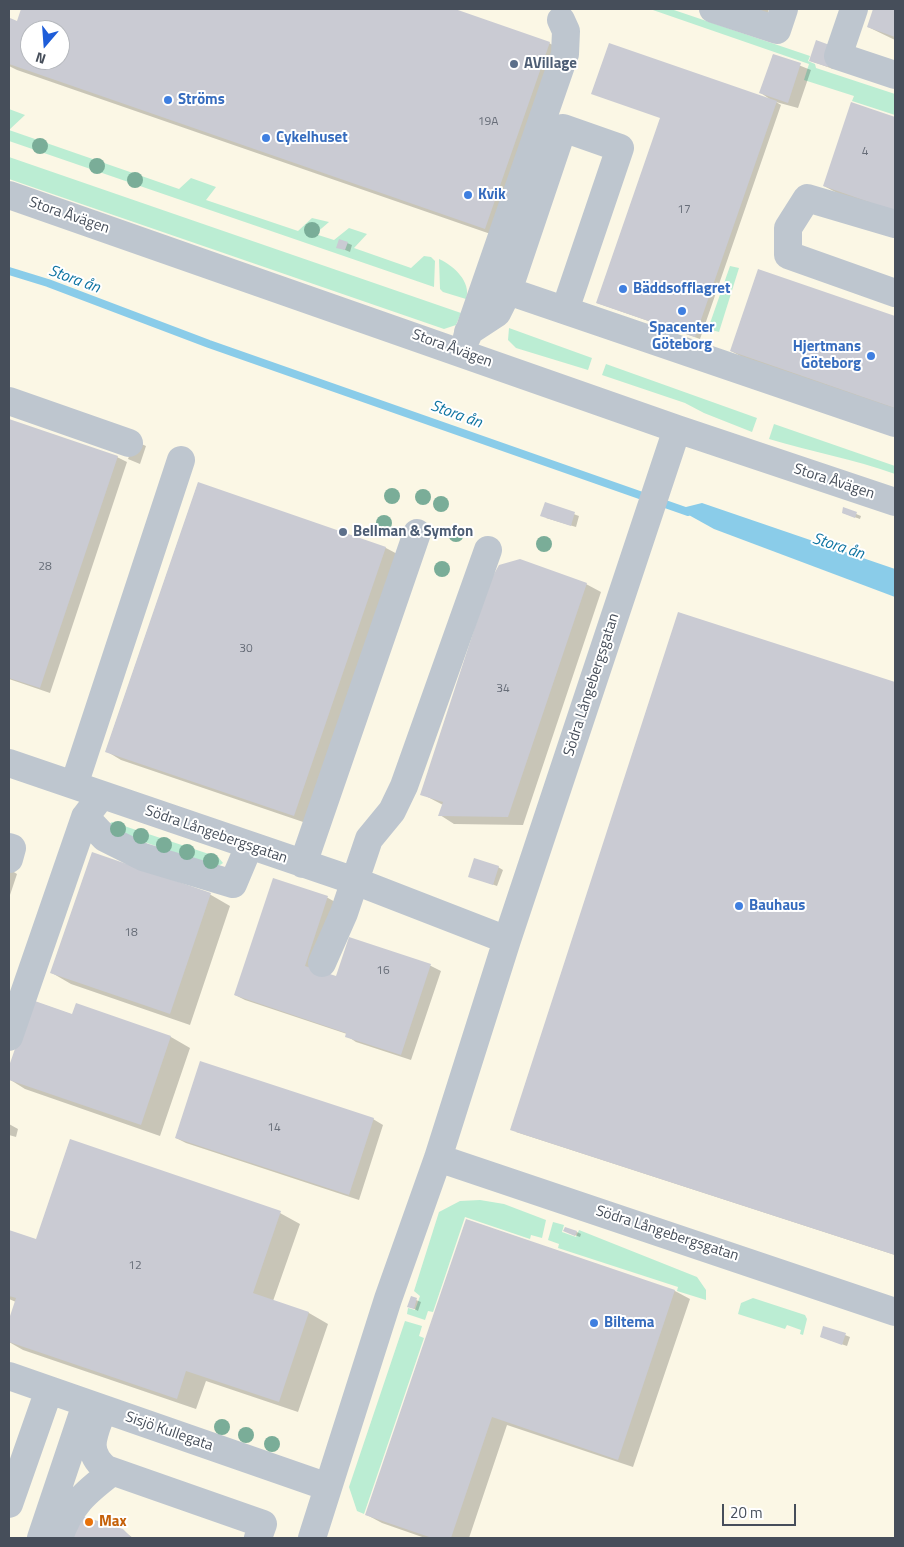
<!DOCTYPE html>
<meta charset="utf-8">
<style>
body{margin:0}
#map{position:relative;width:904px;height:1547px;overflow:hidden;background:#f0eded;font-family:"Titillium Web",sans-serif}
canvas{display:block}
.frame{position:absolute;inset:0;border:10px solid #464e5a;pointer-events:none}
.north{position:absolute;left:20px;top:20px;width:50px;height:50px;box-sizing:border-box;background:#fff;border:1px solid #b5b8bd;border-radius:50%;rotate:198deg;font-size:14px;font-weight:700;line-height:20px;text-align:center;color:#464e5a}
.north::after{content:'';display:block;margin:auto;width:18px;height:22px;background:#1e5dd9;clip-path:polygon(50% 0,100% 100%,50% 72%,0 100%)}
.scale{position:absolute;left:722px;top:1504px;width:74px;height:22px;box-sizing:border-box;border:2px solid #464e5a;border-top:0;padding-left:6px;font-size:15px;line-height:18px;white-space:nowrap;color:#464e5a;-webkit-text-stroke:4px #fff;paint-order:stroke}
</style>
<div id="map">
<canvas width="904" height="1547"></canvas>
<div class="frame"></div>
<div class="north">N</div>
<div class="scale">20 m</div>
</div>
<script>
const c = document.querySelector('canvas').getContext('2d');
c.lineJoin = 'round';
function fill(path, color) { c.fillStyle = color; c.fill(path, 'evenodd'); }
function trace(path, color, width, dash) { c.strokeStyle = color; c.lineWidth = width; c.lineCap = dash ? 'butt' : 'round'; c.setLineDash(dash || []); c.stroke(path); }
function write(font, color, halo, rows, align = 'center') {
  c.font = font + ' "Titillium Web",sans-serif'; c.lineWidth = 4; c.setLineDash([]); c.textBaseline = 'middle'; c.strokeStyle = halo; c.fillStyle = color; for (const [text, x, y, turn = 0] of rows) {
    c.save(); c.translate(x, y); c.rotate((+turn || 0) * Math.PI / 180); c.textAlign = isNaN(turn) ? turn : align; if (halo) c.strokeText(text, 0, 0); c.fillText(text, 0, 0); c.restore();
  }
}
fill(new Path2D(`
 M9 9H895V1538H9ZM30 30H60V60H30Z`), '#fbf7e5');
fill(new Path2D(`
 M650 9H671L810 56 808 61 815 64 816 68 895 94V115L852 101 854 96 804 80 809 64Z
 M9 109 25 115 9 130 179 189 191 178 216 187 206 200 298 231 312 218 329 222 315 234 334 240 349 228 367 234 354 248 411 268 424 256 431 257 435 261 434 287 9 141Z
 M9 157 461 313 456 325 444 329 9 179Z
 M439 259C453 265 472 282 466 299L443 292 440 289Z
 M730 266 739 268 719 332 708 329Z
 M509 328 592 358 588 370 516 348 508 340Z
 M606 364 757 418 752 432 704 413 685 403 602 375Z
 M774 424 895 466V474C854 459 811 452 769 439Z
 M112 822 218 857 223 863 217 867 115 832 109 824Z
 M480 1200 504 1204 546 1220 542 1238 531 1235 530 1239 465 1217 433 1312 428 1311 425 1320 407 1314 408 1308 415 1310 420 1296 414 1291 439 1212 460 1201Z
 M553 1222 564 1225 562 1232 576 1237 579 1230 697 1277 706 1290V1300L677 1291 678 1287 558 1248 559 1244 548 1240Z
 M753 1298 805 1315 807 1319 803 1335 800 1334 801 1330 787 1325 785 1329 738 1314 741 1303Z
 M405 1321 422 1326 419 1336 424 1338 364 1514 357 1511 349 1487Z`), '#bbedd3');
fill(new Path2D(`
 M702 503 895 569V597L714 529 678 509Z`), '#8acce9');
fill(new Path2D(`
 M23 9H451L549 43 569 54 505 239 17 70 9 66V26L11 20 18 23ZM30 30H60V60H30Z
 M749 9H769L767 15Z
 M874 9H895V40L868 27Z
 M839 51 833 69 811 61Z
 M773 55 811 70 798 108 776 102 781 105 700 339 597 303 771 100 761 93Z
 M852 104 895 118V214L839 194 824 186Z
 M347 243 352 245 350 252 338 247Z
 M759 271 895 317V411L746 359 731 351Z
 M9 421 117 457 127 462 50 693 9 679Z
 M135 441 146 446 140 464 128 459Z
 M198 484 386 548 401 556 309 824 121 760 106 751Z
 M546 504 579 516 576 527 546 518Z
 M844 509 861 516 860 519 843 513Z
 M586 584 601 592 523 825 454 824 440 815 443 805 422 794Z
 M679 613 895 684V1255L516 1132Z
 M92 854 211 895 230 906 190 1025 71 984 52 973Z
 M498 867 503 870 497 886 469 876Z
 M9 869 17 874 9 898Z
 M274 880 328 898 337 903 315 970 337 977 350 939 431 966 441 971 411 1060 356 1042 347 1036V1034L245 1000 235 995Z
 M33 1001 73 1015 77 1005 171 1037 190 1048 160 1136 25 1089 9 1079V1069Z
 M373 1119 383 1125 359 1200 186 1143 176 1138Z
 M9 1124 18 1129 16 1137 9 1135Z
 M280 1213 300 1224 273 1301 309 1313 328 1324 298 1412 206 1381 196 1409 23 1350 9 1342V1323L16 1302 9 1299V1231L37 1241Z
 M467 1220 675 1291 690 1299 633 1467 507 1425 469 1538H425L382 1523 367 1515Z
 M577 1232 581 1234 580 1237 569 1233Z
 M411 1298 421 1302 418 1311 409 1306Z
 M845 1335 850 1337 847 1346 821 1337Z
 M79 1516 122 1530 133 1538H73Z`), '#0003');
trace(new Path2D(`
 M9 271 48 283 209 344 688 512`), '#8acce9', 8);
fill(new Path2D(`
 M21 9H455L550 42 485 229 9 64V22L10 18 17 21ZM30 30H60V60H30Z
 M873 9H895V37L867 27Z
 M816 40 835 47 828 67 809 61Z
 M609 43 777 101 695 337 596 303 660 118 591 94Z
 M773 54 801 63 788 103 759 93Z
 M851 102 895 117V211L823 186Z
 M339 239 348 242 345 250 336 248Z
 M758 269 895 316V408L730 351Z
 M9 419 118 456 40 688 9 678Z
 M198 482 386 547 294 816 105 752Z
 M545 502 575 512 571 526 540 516Z
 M843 507 857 512 855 518 842 513Z
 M520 559 587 583 508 817 438 816 443 802 420 795 490 581 499 565Z
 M678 612 895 682V1255L510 1130Z
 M92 852 211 893 170 1014 50 973Z
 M474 858 499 866 493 885 468 877Z
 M273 878 328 896 305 966 336 976 349 937 431 964 401 1055 345 1037 346 1033 234 995Z
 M32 1000 72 1014 76 1003 171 1036 141 1125 9 1080V1066Z
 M200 1061 374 1118 349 1195 175 1138Z
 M70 1139 281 1211 253 1293 309 1312 279 1402 186 1371 177 1399 9 1342V1319L16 1298 9 1296V1230L36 1239Z
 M466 1219 675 1290 618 1460 492 1417 451 1538H432L365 1515Z
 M565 1227 577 1231 575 1236 563 1231Z
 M411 1296 417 1298 414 1309 407 1307Z
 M823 1326 846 1333 842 1345 820 1337Z
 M79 1515 123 1529 132 1538H71Z`), '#cacbd3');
trace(new Path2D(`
 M713 9 777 30 784 9
 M854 9 838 56 895 75
 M9 195 677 429 895 502
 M895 224 807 198 788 228V255L895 293
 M508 291 563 128 620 148 565 310
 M468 332 497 313 508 291 895 423
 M467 337 565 54 566 31 561 20
 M9 401 129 443
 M9 763 355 881 507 940
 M74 785 181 460
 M85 817 105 838 143 857 233 884 249 846
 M9 847 12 848 9 859
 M303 864 417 533
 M322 963 344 913 369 839 392 811 404 786 488 550
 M9 1037 85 817 101 796
 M438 1158 895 1312
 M9 1376 328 1487
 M103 1409C95 1433 83 1450 106 1469L263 1524 258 1538
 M9 1504 49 1390
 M41 1538 84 1410
 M59 1538C70 1505 86 1492 112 1472
 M312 1538 388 1299 438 1158 507 940 677 429`), '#bec6cf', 28);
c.fillStyle = '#7aad98';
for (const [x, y] of [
 [40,146],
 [97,166],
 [135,180],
 [312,230],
 [392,496],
 [423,497],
 [441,504],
 [384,523],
 [456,534],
 [544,544],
 [442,569],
 [118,829],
 [141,836],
 [164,845],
 [187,852],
 [211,861],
 [222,1427],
 [246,1435],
 [272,1444]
]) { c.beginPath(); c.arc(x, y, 8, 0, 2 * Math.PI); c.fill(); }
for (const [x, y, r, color] of [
 [514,64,5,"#5c6f8a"],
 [168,100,5,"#3f7fe0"],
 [266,138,5,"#3f7fe0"],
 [468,195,5,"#3f7fe0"],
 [623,289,5,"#3f7fe0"],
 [682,311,5,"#3f7fe0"],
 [871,356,5,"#3f7fe0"],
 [343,532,5,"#5c6f8a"],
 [739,906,5,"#3f7fe0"],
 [594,1323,5,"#3f7fe0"],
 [89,1522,5,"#e8710a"]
]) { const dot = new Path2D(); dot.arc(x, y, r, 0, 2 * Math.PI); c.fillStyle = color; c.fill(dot); trace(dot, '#fff', 2); }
write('12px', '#676d78', null, [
 ["19A",488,122],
 ["4",865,152],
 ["17",684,210],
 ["28",45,567],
 ["30",246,649],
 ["34",503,689],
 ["18",131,933],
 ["16",383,971],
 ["14",274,1128],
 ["12",135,1266]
]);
write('bold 15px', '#4e5e75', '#fff', [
 ["AVillage",524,64],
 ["Bellman & Symfon",353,532]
], 'left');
write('bold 15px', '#366cbe', '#fff', [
 ["Ströms",178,100],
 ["Cykelhuset",276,138],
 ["Kvik",478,195],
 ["Bäddsofflagret",633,289],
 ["Spacenter",682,328,"center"],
 ["Göteborg",682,345,"center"],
 ["Hjertmans",861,347,"right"],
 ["Göteborg",861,364,"right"],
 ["Bauhaus",749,906],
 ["Biltema",604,1323]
], 'left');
write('15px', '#464e5a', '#fff', [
 ["Stora Åvägen",69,216,19],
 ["Stora Åvägen",452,349,20],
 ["Stora Åvägen",834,482,18],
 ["Södra Långebergsgatan",592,685,-72],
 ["Södra Långebergsgatan",216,835,19],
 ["Södra Långebergsgatan",667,1234,18],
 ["Sisjö Kullegata",169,1432,19]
]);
write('bold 15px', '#c56008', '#fff', [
 ["Max",99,1522]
], 'left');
write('italic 16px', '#1075a2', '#fff', [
 ["Stora ån",74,280,20],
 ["Stora ån",456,415,20],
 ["Stora ån",838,547,18]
]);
</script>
